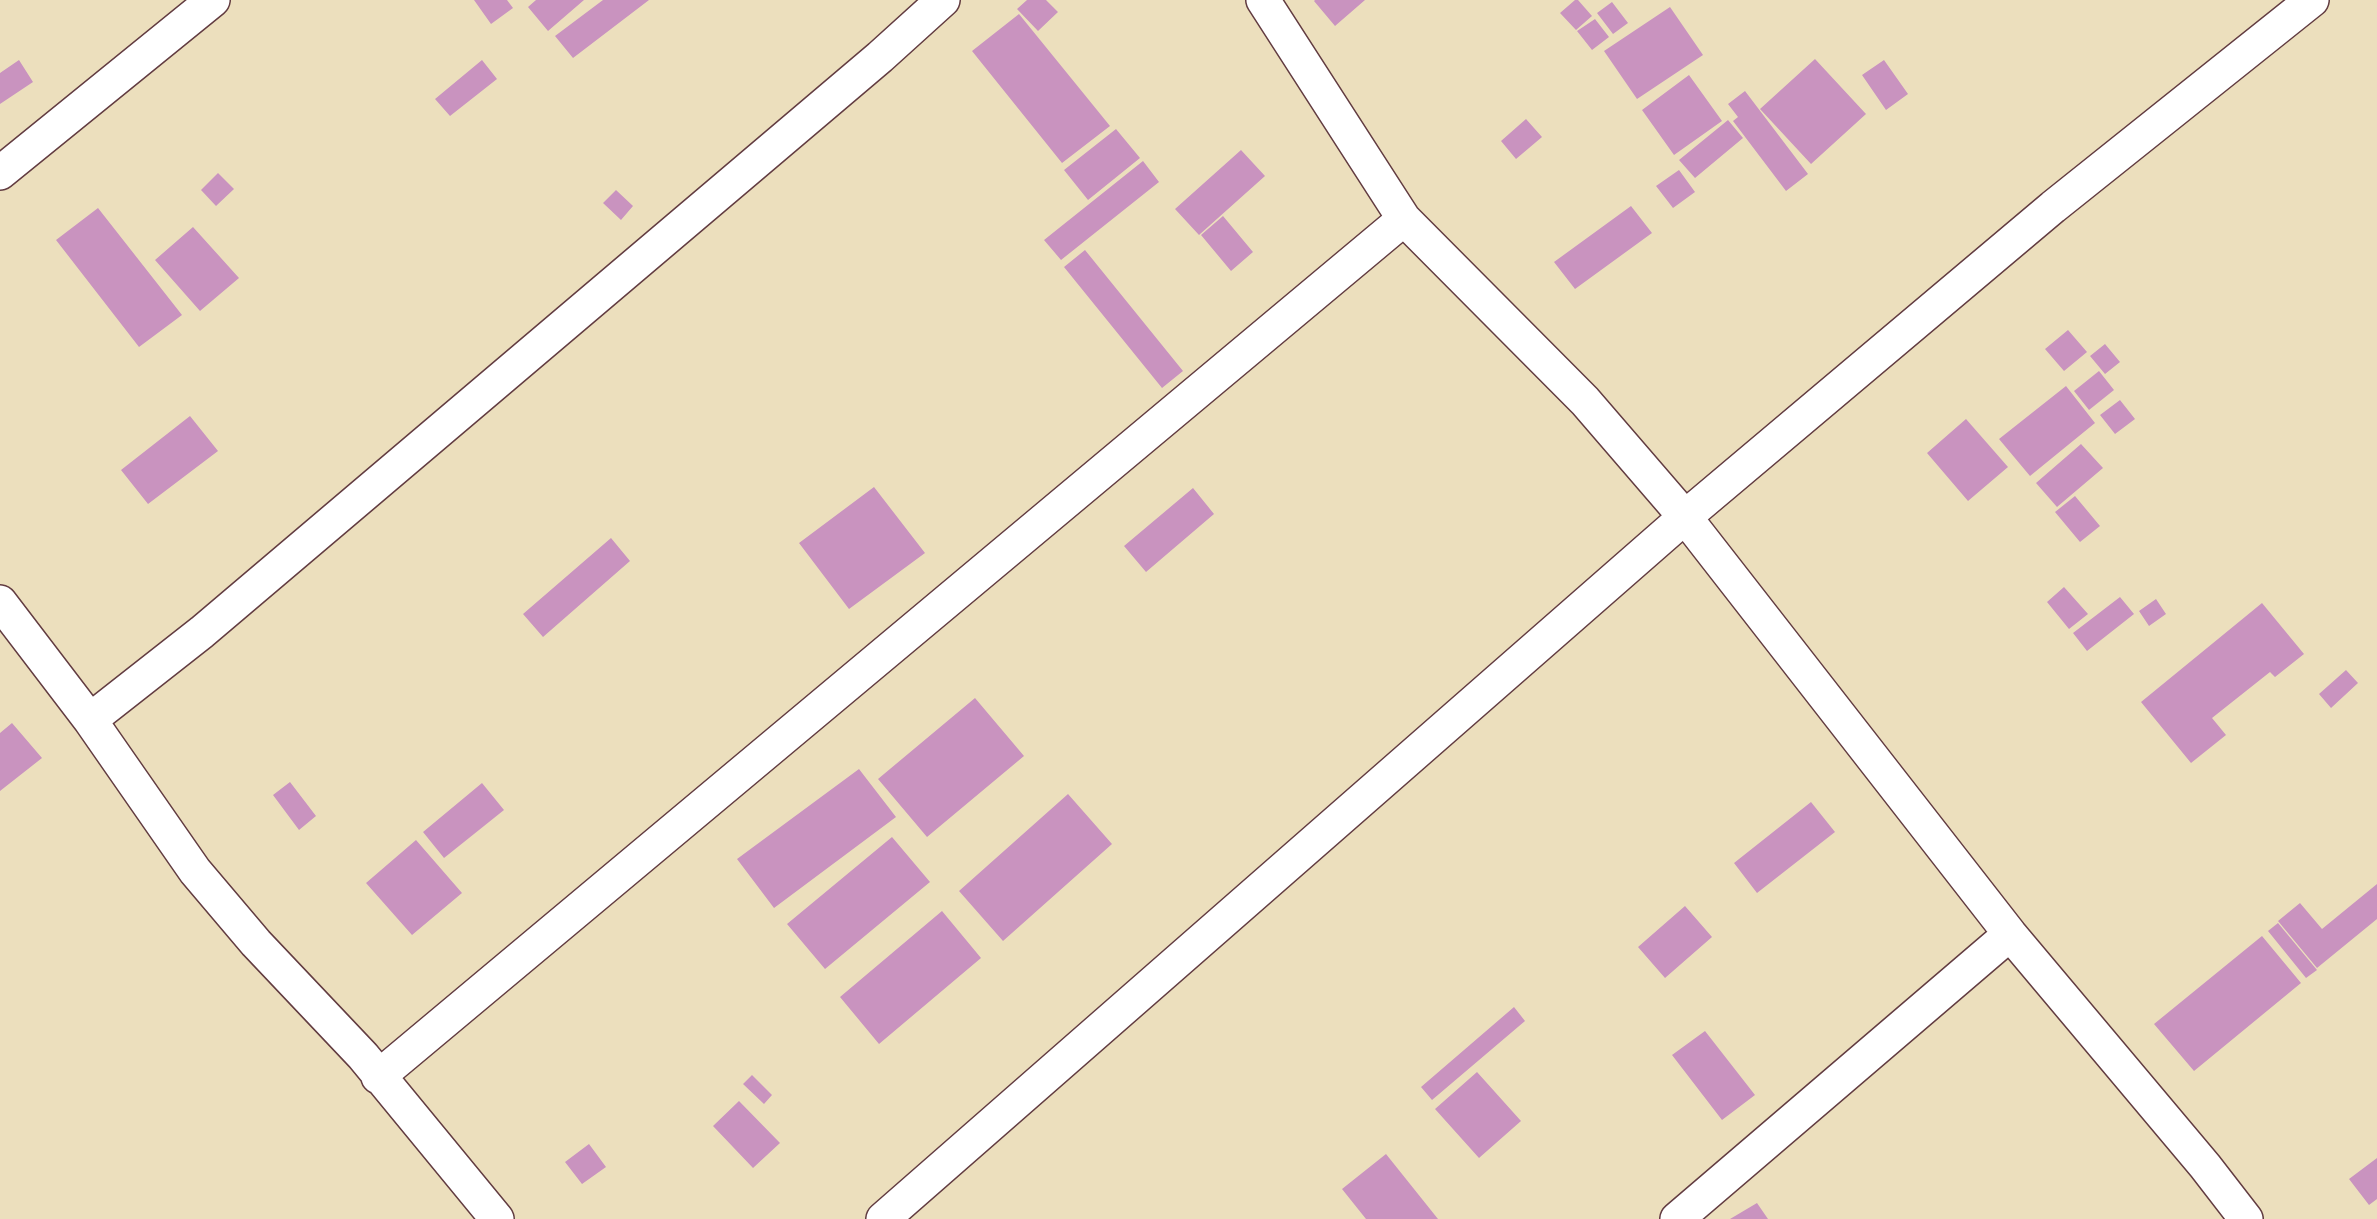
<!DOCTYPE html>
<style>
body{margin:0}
canvas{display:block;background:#ecdfbd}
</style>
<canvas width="2377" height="1219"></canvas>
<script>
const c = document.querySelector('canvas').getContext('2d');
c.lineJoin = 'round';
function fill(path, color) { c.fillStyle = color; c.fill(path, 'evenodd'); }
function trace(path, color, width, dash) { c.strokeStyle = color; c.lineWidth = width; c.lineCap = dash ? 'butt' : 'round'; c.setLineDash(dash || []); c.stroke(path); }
fill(new Path2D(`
 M474 0H507L513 8 491 24Z
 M536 0H584L548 31 528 7Z
 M603 0H649L573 58 555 36Z
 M1027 0H1046L1058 12 1038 31 1017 9Z
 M1365 0 1335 26 1314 1 1315 0Z
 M1575 0H1578L1592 16 1576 30 1560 13Z
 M1612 2 1628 23 1613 34 1597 13Z
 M1670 7 1703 55 1637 99 1604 51Z
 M1019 14 1110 126 1062 163 972 51Z
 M1595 19 1609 37 1592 50 1577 31Z
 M1815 59 1866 114 1811 164 1760 109Z
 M19 60 33 82 0 104V73Z
 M482 60 497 79 450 116 435 99Z
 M1884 60 1908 94 1886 110 1862 75Z
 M1689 75 1722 121 1674 155 1642 110Z
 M1745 91 1808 174 1786 191 1733 121 1738 117 1728 104Z
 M1526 119 1542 137 1516 159 1501 141Z
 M1728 120 1743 138 1695 178 1679 160Z
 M1116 129 1140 158 1088 200 1064 170Z
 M1241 150 1265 176 1199 235 1175 209Z
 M1143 161 1159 182 1061 260 1044 240Z
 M1679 170 1695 192 1673 208 1656 186Z
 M218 173 234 189 216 206 201 190Z
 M616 190 633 206 621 220 603 203Z
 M1631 206 1652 233 1575 289 1554 262Z
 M98 208 182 315 139 347 56 240Z
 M1223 216 1253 252 1231 271 1201 235Z
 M193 227 239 278 200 311 155 260Z
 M1085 250 1183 371 1162 388 1064 267Z
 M2068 330 2087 352 2064 371 2045 349Z
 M2105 344 2120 362 2105 374 2090 356Z
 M2099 371 2114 390 2089 410 2074 391Z
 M2066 386 2095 423 2030 476 1999 439Z
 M2120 400 2135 419 2115 434 2100 415Z
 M190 416 218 451 148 504 121 470Z
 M1966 419 2008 467 1968 501 1927 453Z
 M2081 444 2103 468 2057 507 2036 483Z
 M874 487 925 553 849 609 799 543Z
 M1193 488 1214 514 1146 572 1124 546Z
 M2075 496 2100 526 2080 542 2055 512Z
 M611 538 630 561 543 637 523 614Z
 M2064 587 2088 614 2069 629 2047 602Z
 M2120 597 2134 614 2087 651 2073 633Z
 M2156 599 2166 614 2149 626 2139 611Z
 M2262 603 2304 654 2275 677 2270 672 2212 718 2226 735 2191 763 2141 702Z
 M2346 670 2358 683 2331 708 2319 694Z
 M975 698 1024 756 927 837 878 779Z
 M12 723 42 758 0 791V733Z
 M859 769 896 817 774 908 737 859Z
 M290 782 316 816 299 830 273 795Z
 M482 783 504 810 444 858 423 832Z
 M1068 794 1112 844 1003 941 959 891Z
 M1811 802 1835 832 1757 893 1734 863Z
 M892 837 930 882 825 969 787 924Z
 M416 840 462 893 412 935 366 883Z
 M2377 884V919L2317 968 2278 921 2300 903 2322 929Z
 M1685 906 1712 937 1665 978 1638 947Z
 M942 911 981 958 879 1044 840 997Z
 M2278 923 2317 970 2306 978 2268 931Z
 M2262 936 2301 983 2194 1071 2154 1024Z
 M1514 1007 1525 1021 1432 1100 1421 1087Z
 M1705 1031 1755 1095 1722 1120 1672 1055Z
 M1477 1072 1521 1121 1479 1158 1435 1109Z
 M752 1075 772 1095 764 1104 743 1084Z
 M739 1101 780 1143 753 1168 713 1126Z
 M589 1144 606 1167 582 1184 565 1162Z
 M1386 1154 1438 1219H1366L1342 1189Z
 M2377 1158V1199L2369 1205 2349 1179Z
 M1757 1203 1768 1219H1730Z`), '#c993bf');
const street = new Path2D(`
 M1263 0 1404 219 1585 401 1685 517 2010 934 2205 1166 2246 1219
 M0 173 213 0
 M0 602 90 720 195 871 256 943 363 1056 497 1219
 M90 720 202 632 880 57 943 0
 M378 1077 1404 219
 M1677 1219 2010 934`);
const secondary = new Path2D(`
 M883 1219 1685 517 2053 207 2312 0`);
trace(street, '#623c41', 36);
trace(secondary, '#623c41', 36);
trace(street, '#fff', 33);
trace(secondary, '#fff', 33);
</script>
